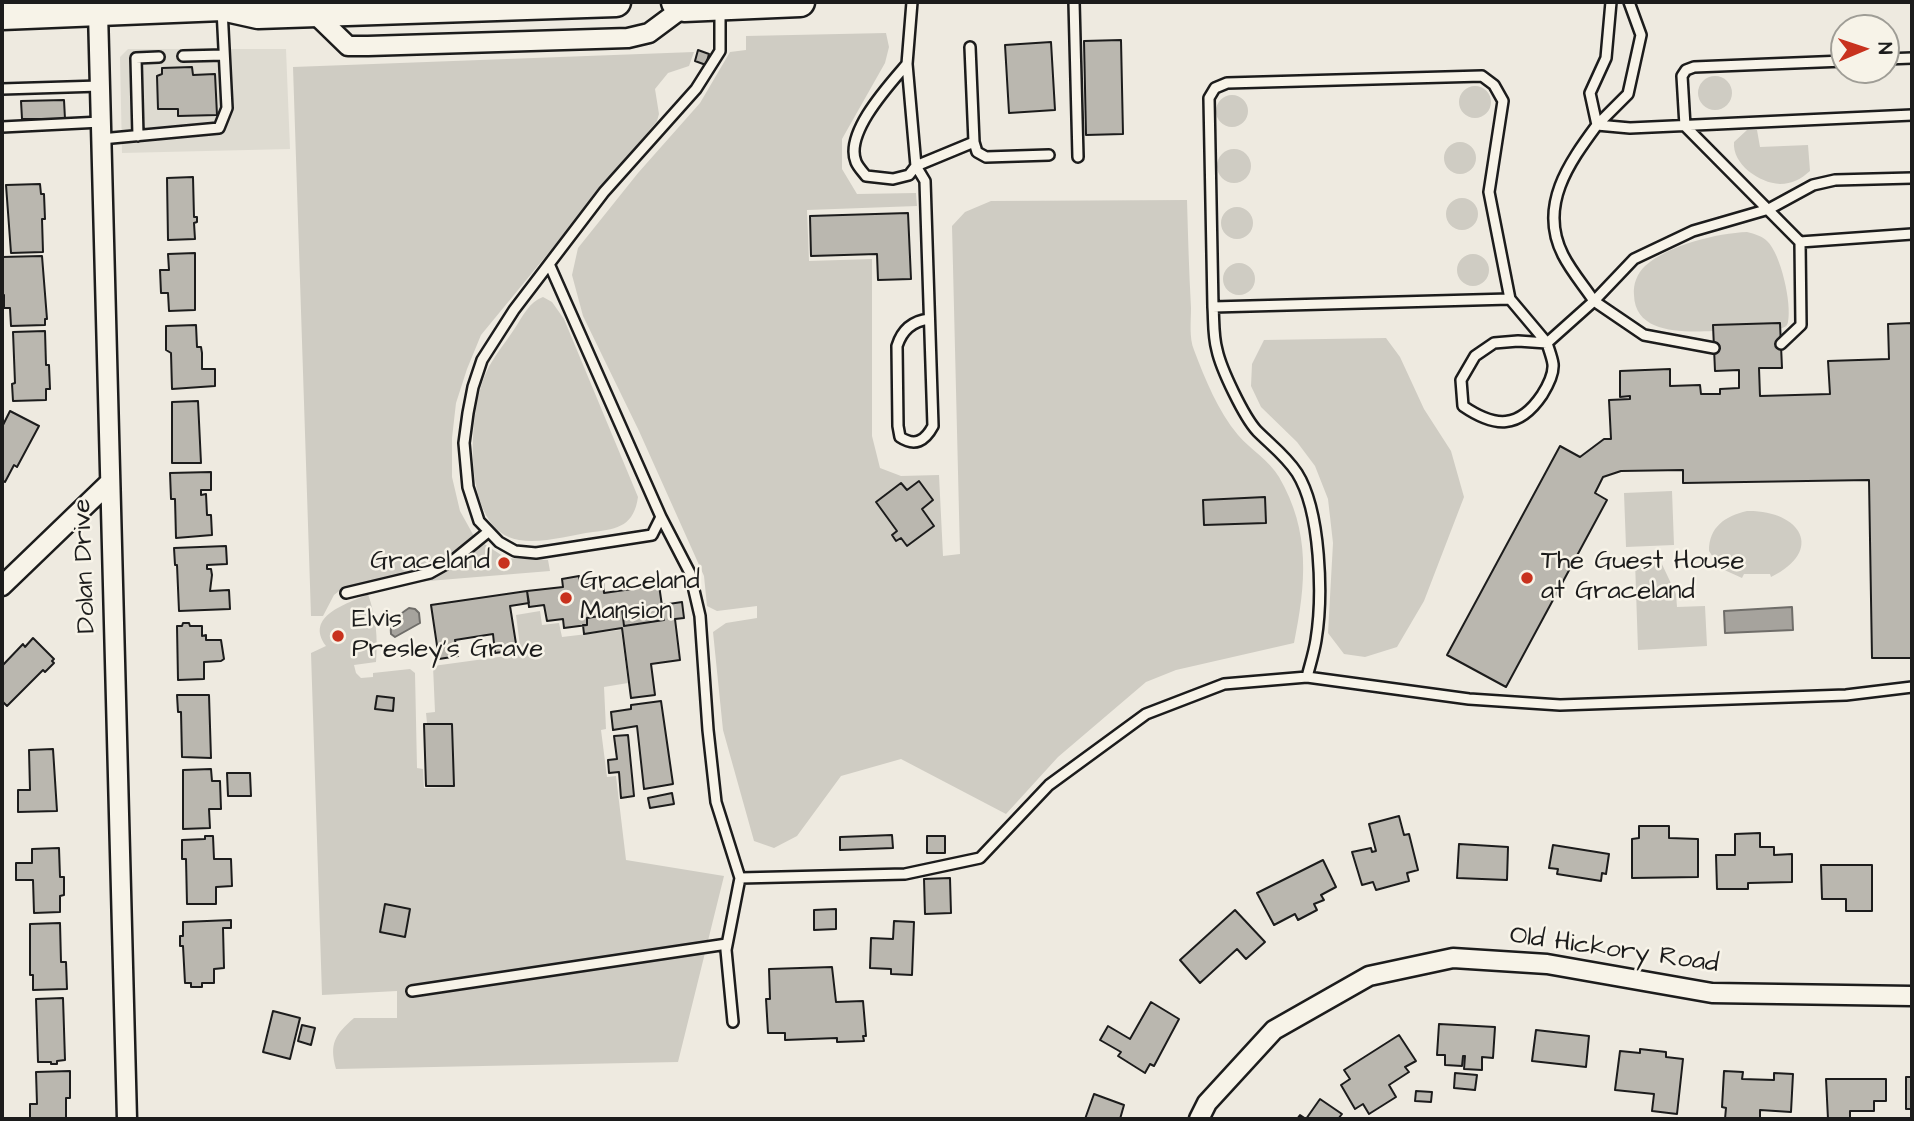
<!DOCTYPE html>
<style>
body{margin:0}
#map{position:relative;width:1914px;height:1121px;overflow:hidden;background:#eeeae0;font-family:"Architects Daughter",sans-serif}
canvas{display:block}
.frame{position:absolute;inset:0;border:4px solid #1c1c1c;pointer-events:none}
.north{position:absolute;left:1830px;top:14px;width:70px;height:70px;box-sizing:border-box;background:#f7f3e8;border:2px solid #9f9d96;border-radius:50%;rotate:88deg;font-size:19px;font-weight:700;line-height:28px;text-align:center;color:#1c1c1c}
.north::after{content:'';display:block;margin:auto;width:24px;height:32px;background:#c8321e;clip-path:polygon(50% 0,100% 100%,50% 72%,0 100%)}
</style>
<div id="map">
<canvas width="1914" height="1121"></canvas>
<div class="frame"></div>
<div class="north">N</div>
</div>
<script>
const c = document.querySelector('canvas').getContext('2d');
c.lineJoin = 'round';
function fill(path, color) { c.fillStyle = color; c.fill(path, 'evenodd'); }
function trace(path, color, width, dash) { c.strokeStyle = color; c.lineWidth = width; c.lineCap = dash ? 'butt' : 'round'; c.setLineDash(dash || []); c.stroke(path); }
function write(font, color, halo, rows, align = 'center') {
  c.font = font + ' "Architects Daughter",sans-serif'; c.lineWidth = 5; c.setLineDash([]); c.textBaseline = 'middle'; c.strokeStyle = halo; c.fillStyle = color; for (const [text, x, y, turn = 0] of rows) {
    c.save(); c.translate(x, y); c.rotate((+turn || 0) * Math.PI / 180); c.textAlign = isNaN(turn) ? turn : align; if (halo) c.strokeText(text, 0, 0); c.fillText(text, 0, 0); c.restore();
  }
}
fill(new Path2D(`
 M128 49H286L290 149 122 153 120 57Z`), '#dedbd1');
fill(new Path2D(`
 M886 33 889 47 885 63 842 139V169L857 194 916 193 917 206 807 210 809 261 872 259V436L880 468 901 476 939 475 943 556 960 554 952 226 965 212 991 201 1187 200C1188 236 1189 272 1191 308 1191 321 1189 338 1194 350 1205 379 1218 411 1238 435 1251 450 1269 460 1279 477 1311 532 1306 584 1294 643L1176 670 1146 682 1058 757 1006 814 901 759 841 776 797 836 774 848 754 841 723 730 713 632 726 623 757 618V606L717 611 707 606 704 576 639 431 583 316 572 275 578 248 638 173 700 103 730 52 746 50V36Z
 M694 52 689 66 668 73 655 89 659 114 657 121 481 335 467 369 456 403 452 438V477L460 511 475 538 506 558 548 560 550 571 343 588 334 595 323 616H311L293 67Z
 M1698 93a17 17 0 1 1 34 0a17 17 0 1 1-34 0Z
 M1459 102a16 16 0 1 1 32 0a16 16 0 1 1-32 0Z
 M1216 111a16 16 0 1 1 32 0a16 16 0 1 1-32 0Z
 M1747 130H1757L1760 147 1808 145 1810 171C1801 179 1792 184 1780 184 1759 183 1732 164 1734 142Z
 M1444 158a16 16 0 1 1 32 0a16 16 0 1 1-32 0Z
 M1217 166a17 17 0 1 1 34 0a17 17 0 1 1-34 0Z
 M1446 214a16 16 0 1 1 32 0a16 16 0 1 1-32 0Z
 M1221 223a16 16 0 1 1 32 0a16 16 0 1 1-32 0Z
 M1747 232C1755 234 1762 236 1767 241 1781 254 1792 304 1788 322 1787 327 1784 327 1780 329V323L1714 325 1713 331C1686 332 1635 335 1634 295 1633 284 1637 274 1645 266 1668 245 1718 233 1747 232Z
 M1457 270a16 16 0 1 1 32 0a16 16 0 1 1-32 0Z
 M1223 279a16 16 0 1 1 32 0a16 16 0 1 1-32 0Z
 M543 297 552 302 564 319 638 497C634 525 619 529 593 532 570 535 542 544 519 540 460 531 468 411 486 373 493 357 506 342 515 328 523 316 529 302 543 297Z
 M1386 338 1400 357 1424 409 1451 451 1464 497 1424 601 1397 647 1365 657 1344 654 1328 633 1333 543 1328 499 1315 466 1297 442 1261 407 1251 386 1252 364 1264 340Z
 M1672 491 1674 545 1626 547 1624 493Z
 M1747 511C1800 510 1826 550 1771 577L1770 574H1744L1742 578 1720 568 1709 551C1709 527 1725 516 1747 511Z
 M1660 560 1676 594 1677 607 1705 606 1707 646 1638 650 1635 561Z
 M368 594C376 617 378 637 376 662L354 665 356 673 361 678 373 677V673L410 669 415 673 417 768 423 769 424 788 454 787 453 723H427L426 713 435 712 433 666 521 654 516 615 540 611 542 625 559 623 562 637 621 630 628 683 604 687 606 729 601 730 607 777 616 776 626 860 724 876 678 1062 336 1069C329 1043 335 1035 354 1018H397V991L322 995 311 653 326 646C304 616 347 604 368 594Z`), '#cfccc3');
const water = new Path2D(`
 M1792 607 1793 630 1725 633 1724 611Z
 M409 608 415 609 419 613 420 623 395 637 391 634C389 622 400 614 409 608Z`);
fill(water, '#a6a39d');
trace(water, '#6f6d69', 2);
const building = new Path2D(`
 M1121 40 1123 134 1086 135 1084 41Z
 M1051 42 1055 110 1009 113 1005 45Z
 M698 50 709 54 706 65 695 61Z
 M192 67 193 75 215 74 217 115 178 116V109H158L157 76 162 74V68Z
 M64 100 65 119H22L21 101Z
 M193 177 194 217H197V222L194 223 195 239 168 240 167 178Z
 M40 184 41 194H44L45 219H42L43 252 11 253 6 185Z
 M908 213 911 279 878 280 877 254 811 256 810 216Z
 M195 253V310L169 311 168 293H161L160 270H169L168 254Z
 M42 256 47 319H45V325L11 326 10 308H4V295H2V257Z
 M1780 323 1782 368H1759L1760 396 1830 394 1828 361 1889 359 1888 324 1912 323V658H1872L1869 480 1683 483V470L1621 471 1603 477 1595 493 1607 500 1506 687 1447 655 1560 446 1580 457 1604 439H1611L1609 400 1630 399V396L1620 397V371L1670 369V386L1700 385 1701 394H1720V389L1739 388V370L1715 371 1713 325Z
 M196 325 197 347H201L202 353V369H215V386L172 389 171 353 166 350V326Z
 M45 331 46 365H49L50 389H46V400L13 401 12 384 15 383 13 332Z
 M198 401 201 463H172V402Z
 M10 411 39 426 17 467 14 465 5 482 2 480V427Z
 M211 472V490H201V495L206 494 207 515H211L212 535 176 538 175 499H171L170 473Z
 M919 481 933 500 922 509 934 526 907 546 901 538 896 541 892 535 897 531 876 502 901 483 907 490Z
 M1265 497 1266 523 1204 525 1203 500Z
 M226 546 227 564 207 565V569H211L212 575 210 591 229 590 230 609 179 611 177 565H175L174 548Z
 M579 576 580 585 603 582 604 593 659 585 664 620 624 626 622 609 605 611 606 615 587 618V625L564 628 563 619 547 621 544 605 529 607 527 591 563 587 562 579Z
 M527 591 529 603 510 606 517 650 495 653 493 634 455 640 458 656 439 659 431 605Z
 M682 602 684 618 675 619 680 660 651 664 655 695 631 698 622 628 584 634 583 625H587V618L606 615 605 611 622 609 624 626 664 620 662 605Z
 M183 623H189L190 626H202V636L206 635V640H221L224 659 221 661 204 662V679L178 680 177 626H182Z
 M33 638 54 659 52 661 54 663 45 672 43 670 7 706 2 701V666L23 644 25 647Z
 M177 695H209L211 758 182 757 181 712H178Z
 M377 696 394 698 393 711 375 709Z
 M661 701 673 784 644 789 637 726 613 730 611 712 631 709V705Z
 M424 724H452L454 786H426Z
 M628 735 634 796 621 798 619 772 609 773 608 760 617 759 614 736Z
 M53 749 57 811 18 812V790H30L29 750Z
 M211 769 212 781H220L221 809H209L210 828 183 829V770Z
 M227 773H250L251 796H228Z
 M672 793 674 804 650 808 648 798Z
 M1399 816 1404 835 1409 834 1418 870 1407 873 1409 881 1376 890 1373 882 1362 885 1352 852 1371 848 1372 852 1376 851 1369 824Z
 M1639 826H1669V838L1698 839V877L1632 878V839L1639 838Z
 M1760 833V847H1774V855L1792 854V882L1748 883V889H1717L1716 855H1735V834Z
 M892 835 893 848 840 850V837Z
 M205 836H213L214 859H231L232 886 216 887V904H187L186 859H182V840L205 839Z
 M927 836H945V853H927Z
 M1459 844 1508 847 1507 880 1457 878Z
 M1553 845 1609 854 1606 874 1602 873 1601 881 1557 874 1558 869 1549 868Z
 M59 848 60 877H64V895L60 896V912L34 913 33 880H16V863H32V849Z
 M1323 860 1336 887 1321 895 1324 900 1314 904 1317 910 1298 920 1295 914 1274 925 1257 893Z
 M1821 865H1872V911H1846V899H1822Z
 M950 878 951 913 925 914 924 879Z
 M385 904 410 909 405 937 380 932Z
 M836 909V929L814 930V910Z
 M1235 910 1265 942 1246 959 1237 949 1200 983 1180 960Z
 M231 920V928H223L224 968 214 969V983H202V987H191V983H185L183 946H180V936H183V922Z
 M894 921 914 922 912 975 891 974V969L870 968 871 938 893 939Z
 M60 923 61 962H66L67 989 33 990V975H30V924Z
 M832 967 836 1002 863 1001 866 1036H863L864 1041 837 1042V1038L785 1040V1033H768L766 999H770L769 969Z
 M63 998 65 1060 57 1061V1064H51V1062H38L36 999Z
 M1151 1002 1179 1019 1154 1066 1150 1064 1145 1073 1118 1056 1121 1052 1100 1040 1108 1026 1130 1039Z
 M273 1011 300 1018 290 1059 263 1052Z
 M1439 1024 1495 1027 1493 1058 1482 1057V1070L1464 1069 1465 1056H1463L1462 1066 1445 1065V1055H1437Z
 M302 1025 315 1028 311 1045 298 1041Z
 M1536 1030 1589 1036 1586 1067 1532 1061Z
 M1399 1035 1416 1061 1405 1067 1409 1072 1389 1085 1396 1097 1369 1114 1363 1104 1355 1109 1341 1085 1350 1079 1344 1070Z
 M1640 1049 1666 1052V1057L1683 1059 1677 1114 1652 1111 1654 1094 1615 1090 1620 1051 1640 1053Z
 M70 1071V1098H66V1119H30V1104H37L36 1072Z
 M1724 1071 1743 1072 1742 1079 1774 1080V1073L1793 1074 1791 1112 1760 1110V1119H1725L1726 1108 1722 1107Z
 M1455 1073 1477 1075 1475 1090 1454 1088Z
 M1906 1077H1912V1109H1906Z
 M1826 1079H1886V1101H1874V1111H1850V1119H1828Z
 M1416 1091 1432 1092 1431 1102 1415 1101Z
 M1094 1094 1124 1105 1120 1119H1085Z
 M1320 1099 1342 1114 1338 1119H1297L1300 1115 1306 1119Z`);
fill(building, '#bab7af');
trace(building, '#1c1c1c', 2);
const lane = new Path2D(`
 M912 2 907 64 916 166 925 181 933 426C925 441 915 447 900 437L898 426 897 346C902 330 912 321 929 319
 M1074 2 1078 157
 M1611 2 1606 58 1590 93 1597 125 1628 94 1641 35 1629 2
 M183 56 224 55
 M1886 59 1912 58
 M907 64C890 84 844 133 856 162 858 167 863 172 866 176L893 179 909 175 916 166 974 142 970 47
 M2 89 100 86
 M2 127 101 122
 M138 136 136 58 159 57
 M101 139 219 128 227 108 222 9
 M974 142 977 152 986 157 1049 155
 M1800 242 1685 126 1682 76 1686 70 1694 67 1844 61
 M550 266 661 517 652 535 536 553 515 551 499 542 479 521 468 487 464 443 468 413 473 387 482 360 514 310 604 192 696 89 720 51V8
 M1510 299 1213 307 1209 98 1215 88 1227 83 1482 76 1494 85 1503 101 1489 192 1510 299 1547 343 1594 301C1584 286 1571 271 1563 255 1538 206 1569 163 1597 125L1630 128 1912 115
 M1213 307C1214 321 1213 336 1217 350 1221 369 1244 417 1257 431 1271 445 1286 456 1297 473 1321 511 1323 597 1316 640 1314 653 1310 665 1307 677
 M1518 341 1547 343C1549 350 1552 357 1553 364 1554 374 1547 387 1542 395 1519 429 1495 428 1463 406L1461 380 1475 356 1494 343Z
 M1781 344 1801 325 1800 242 1912 234
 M1714 348 1644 335 1594 301 1634 259 1693 231 1769 209 1813 185 1835 180 1912 178
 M661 517 690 573 700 616 708 730 716 802 740 878 726 950 733 1022
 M346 593 430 573 455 559 488 532
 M740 878 905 874 980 858 1049 785 1146 714 1224 684 1307 677 1469 699 1560 705 1846 695 1912 687
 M412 991 727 944`);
const street = new Path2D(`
 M98 12 127 1119
 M313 12 348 46H368L628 38 649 33 684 7
 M2 586 110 482
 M1199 1119 1207 1103 1274 1030 1369 976 1453 958 1547 964 1712 993 1912 996`);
const primary = new Path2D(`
 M676 2 684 7 800 2
 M2 15 222 6 258 14 616 2`);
trace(lane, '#1c1c1c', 14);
trace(street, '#1c1c1c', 23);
trace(primary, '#1c1c1c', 33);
trace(lane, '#f7f3e8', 9);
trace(street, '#f7f3e8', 18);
trace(primary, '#f7f3e8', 28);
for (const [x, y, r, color] of [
 [504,563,7,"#c8321e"],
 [1527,578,7,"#c8321e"],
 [566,598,7,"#c8321e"],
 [338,636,7,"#c8321e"]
]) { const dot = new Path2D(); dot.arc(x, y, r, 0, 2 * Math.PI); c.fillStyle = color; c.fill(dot); trace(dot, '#f7f3e8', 2.5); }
write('26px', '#1c1c1c', '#f7f3e8', [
 ["Graceland",490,563,"right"],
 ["The Guest House",1541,563],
 ["at Graceland",1541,593],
 ["Graceland",580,583],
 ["Mansion",580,613],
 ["Elvis",352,621],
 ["Presley's Grave",352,651]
], 'left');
write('26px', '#1c1c1c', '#f7f3e8', [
 ["Dolan Drive",86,566,-92],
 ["Old Hickory Road",1614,951,8]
]);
</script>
